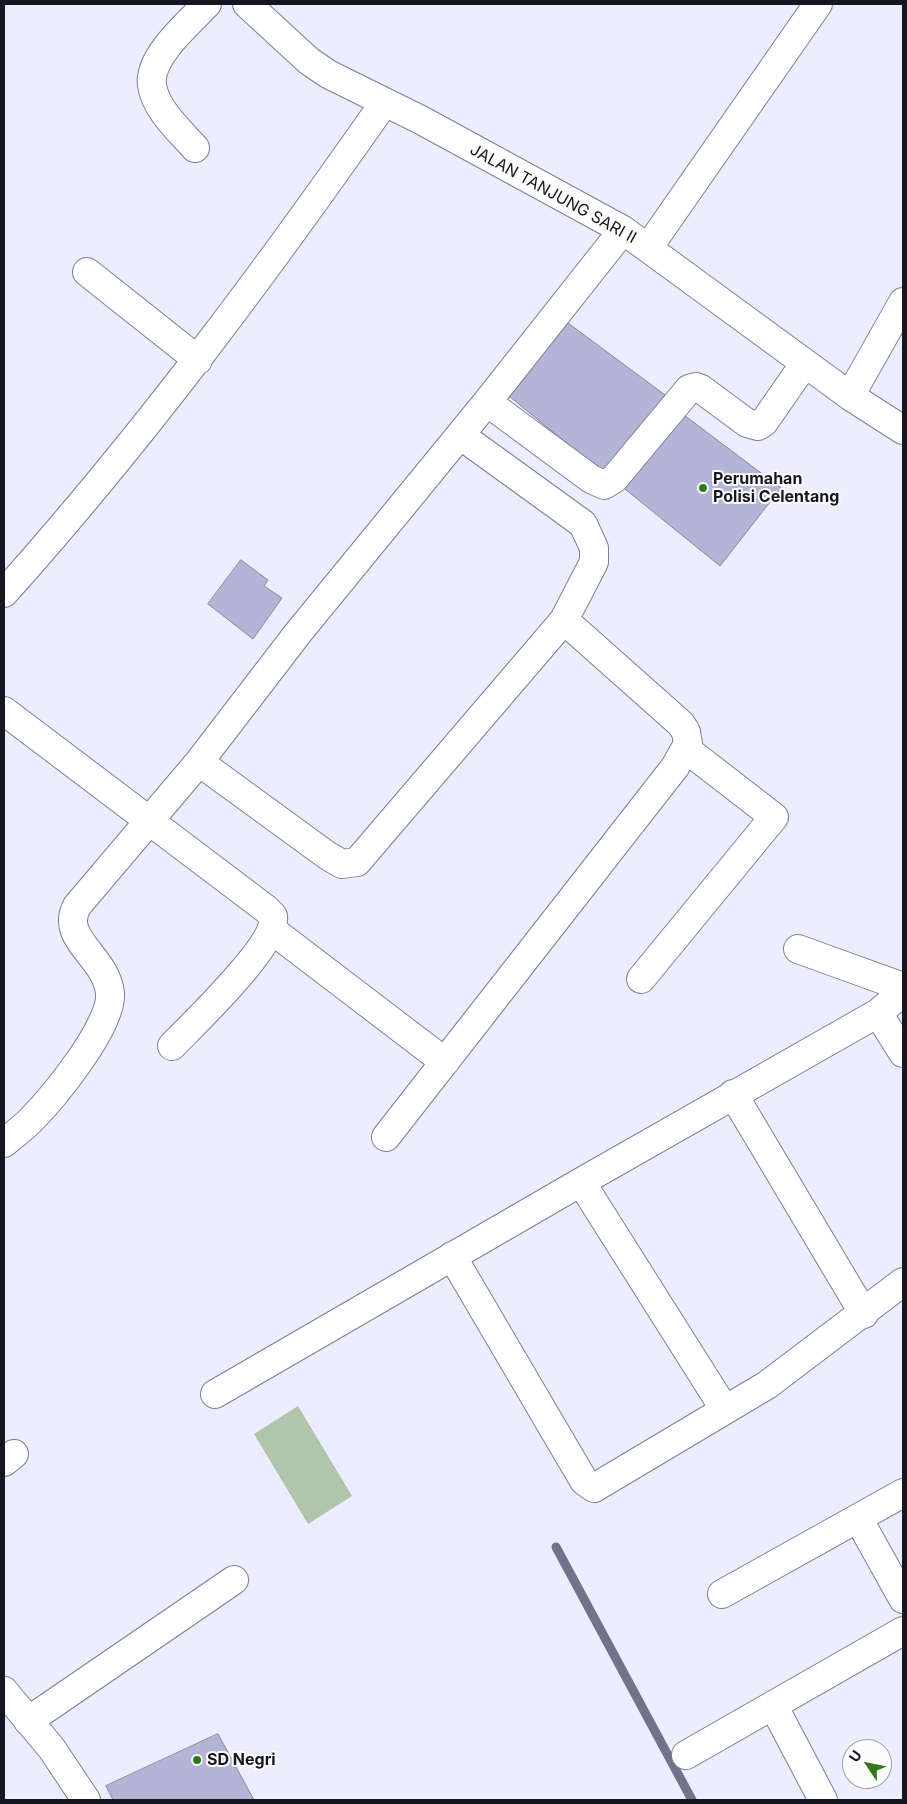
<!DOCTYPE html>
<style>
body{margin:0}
#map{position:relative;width:907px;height:1804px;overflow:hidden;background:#ecedfe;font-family:Inter,sans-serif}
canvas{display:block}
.frame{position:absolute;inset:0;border:5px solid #161620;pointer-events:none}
.north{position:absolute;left:842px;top:1739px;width:50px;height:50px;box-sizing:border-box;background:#fcfcfc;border:1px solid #a0a0a4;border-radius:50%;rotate:304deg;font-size:14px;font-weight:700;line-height:20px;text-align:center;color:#161620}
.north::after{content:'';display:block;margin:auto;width:18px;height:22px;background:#2f781c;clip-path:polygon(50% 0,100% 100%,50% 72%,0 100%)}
</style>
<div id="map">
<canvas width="907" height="1804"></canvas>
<div class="frame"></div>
<div class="north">U</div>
</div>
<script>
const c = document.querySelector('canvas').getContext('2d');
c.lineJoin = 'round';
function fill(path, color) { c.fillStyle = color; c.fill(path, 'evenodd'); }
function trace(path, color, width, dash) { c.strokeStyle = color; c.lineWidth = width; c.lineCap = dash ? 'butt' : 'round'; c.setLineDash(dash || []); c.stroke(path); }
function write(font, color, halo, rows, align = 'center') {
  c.font = font + ' Inter,sans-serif'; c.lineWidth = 4; c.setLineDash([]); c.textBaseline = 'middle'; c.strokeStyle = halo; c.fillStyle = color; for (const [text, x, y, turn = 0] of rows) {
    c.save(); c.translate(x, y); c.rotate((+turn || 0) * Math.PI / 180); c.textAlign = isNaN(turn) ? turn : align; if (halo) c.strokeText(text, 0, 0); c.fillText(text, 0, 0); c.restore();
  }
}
fill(new Path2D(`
 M298 1406 352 1496 308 1524 254 1434Z`), '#b1c5ac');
trace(new Path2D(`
 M556 1547 692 1800`), '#72728c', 9);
const building = new Path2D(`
 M564 320 665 395 603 473 509 396Z
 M680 412 781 488 720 566 625 489Z
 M241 560 268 580 264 586 282 598 253 639 208 604Z
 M218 1734 254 1800H113L106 1786Z`);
fill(building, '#b4b5d6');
trace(building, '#8686a1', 1);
const minor = new Path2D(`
 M247 4 309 61 328 74 421 120 623 230 850 396 903 430
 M195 148C180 131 155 109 152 85 148 57 190 22 207 4
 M648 248 818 4
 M87 272 198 360
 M850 396 903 302
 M487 402 591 479 604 485 614 479 689 389 696 387 701 389 747 423 758 426 764 422 805 363
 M4 593C142 439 265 273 384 103
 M4 711 266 909 273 916C278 944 193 1024 172 1046
 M199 762 328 856 342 864 357 862 564 620 594 562V548L583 524 460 435
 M272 930 445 1062
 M798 949 903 987
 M641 979 774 817 686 749
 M878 1013 903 1053
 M733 1094 864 1314
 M386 1137 675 767 688 744 686 732 681 724 564 620
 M4 1143C12 1136 22 1129 30 1121 53 1098 113 1025 110 993 106 956 59 939 77 906L199 762 298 633 487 402 623 230
 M581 1182 725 1410
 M452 1256 584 1481 594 1488 767 1385 903 1282
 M215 1394 581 1182 878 1013 903 992
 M4 1462 14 1454
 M858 1518 903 1599
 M722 1594 903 1493
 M4 1691 52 1749 86 1800
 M773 1705 823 1800
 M28 1721 234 1580
 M686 1755 903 1631`);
trace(minor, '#7d7e98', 30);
trace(minor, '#fff', 28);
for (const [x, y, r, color] of [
 [703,488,5,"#2f781c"],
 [197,1760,5,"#2f781c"]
]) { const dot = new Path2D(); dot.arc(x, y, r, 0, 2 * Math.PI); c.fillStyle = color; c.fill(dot); trace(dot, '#fcfcfc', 2); }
write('16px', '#161620', '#fcfcfc', [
 ["JALAN TANJUNG SARI II",553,194,29]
]);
write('bold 16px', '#161620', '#fcfcfc', [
 ["Perumahan",713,479],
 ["Polisi Celentang",713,497],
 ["SD Negri",207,1760]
], 'left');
</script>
